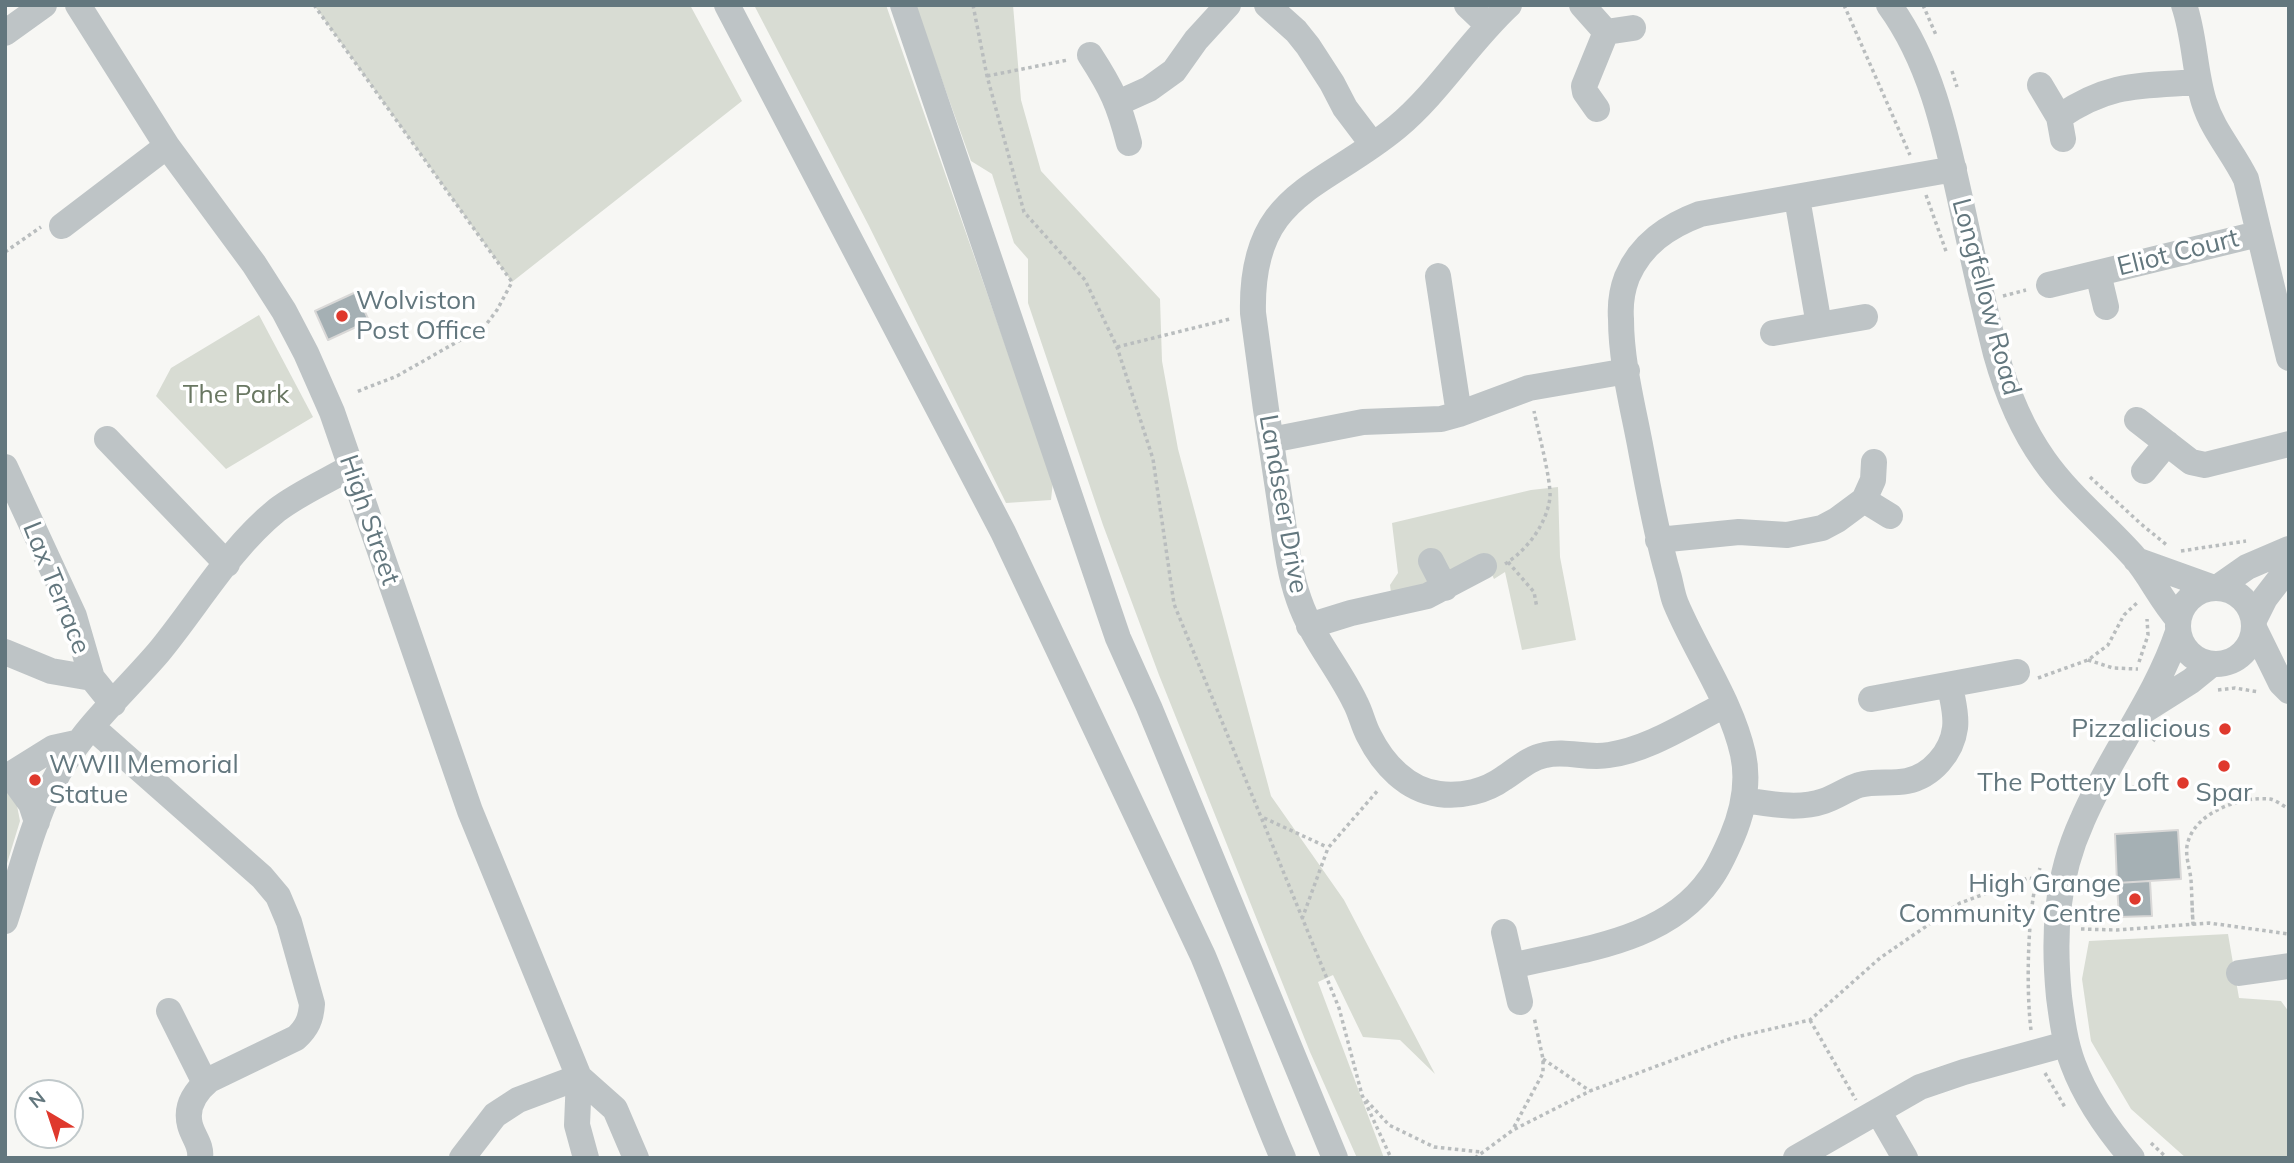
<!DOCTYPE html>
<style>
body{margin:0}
#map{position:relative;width:2294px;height:1163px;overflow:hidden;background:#f7f7f4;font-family:Mulish,sans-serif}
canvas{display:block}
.frame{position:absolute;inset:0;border:7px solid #63777e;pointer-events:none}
.north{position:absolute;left:14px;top:1079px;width:70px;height:70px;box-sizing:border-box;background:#fff;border:2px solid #c1c9cb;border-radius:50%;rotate:321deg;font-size:19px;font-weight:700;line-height:28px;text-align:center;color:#63777e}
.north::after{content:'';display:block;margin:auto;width:24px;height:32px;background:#df392d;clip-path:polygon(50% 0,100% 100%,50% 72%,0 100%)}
</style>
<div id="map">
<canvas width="2294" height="1163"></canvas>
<div class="frame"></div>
<div class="north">N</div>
</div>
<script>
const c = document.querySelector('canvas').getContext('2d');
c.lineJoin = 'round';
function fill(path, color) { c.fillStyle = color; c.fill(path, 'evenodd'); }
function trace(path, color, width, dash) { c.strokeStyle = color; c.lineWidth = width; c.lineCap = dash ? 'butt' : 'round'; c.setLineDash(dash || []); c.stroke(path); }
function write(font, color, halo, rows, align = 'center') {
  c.font = font + ' Mulish,sans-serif'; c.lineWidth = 7; c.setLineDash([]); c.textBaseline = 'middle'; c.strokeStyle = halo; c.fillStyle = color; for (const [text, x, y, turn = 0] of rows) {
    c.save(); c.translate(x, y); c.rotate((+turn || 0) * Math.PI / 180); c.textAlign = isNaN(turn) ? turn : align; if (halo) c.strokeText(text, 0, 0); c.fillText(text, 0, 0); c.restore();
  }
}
fill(new Path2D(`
 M314 5H690L742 101 512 282Z
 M754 5H886L1053 481 1051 500 1006 503 869 226Z
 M915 5H1013L1021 100 1041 171 1160 299 1162 361 1178 449 1271 796 1344 900 1435 1074 1400 1040 1363 1037 1333 975 1318 982 1384 1158H1357L1310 1052 1159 675 1103 525 1028 303V259L1014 243 992 174 971 161Z
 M259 315 313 417 226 469 156 396 171 368Z
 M1558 487 1560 557 1576 640 1522 650 1505 572 1494 579 1486 562 1392 600 1390 585 1398 573 1392 523 1531 490Z
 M13 785 20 821 5 870V790Z
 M2228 934 2239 998 2281 1001 2289 1012V1158H2186L2131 1109 2091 1041 2082 979 2089 941Z`), '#d8dcd3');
const building = new Path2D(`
 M356 292 369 321 328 340 315 311Z
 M2178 830 2181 879 2117 883 2115 834Z
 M2150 881 2152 916 2119 917 2117 883Z`);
fill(building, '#a5b0b4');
trace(building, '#d9d8d7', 2);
trace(new Path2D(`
 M314 5 512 282 497 310 485 326 397 376 356 392
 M973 5 987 76 1024 212 1085 280 1117 347 1153 459 1174 604 1339 1008 1362 1095 1391 1158
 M1844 5 1910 155
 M1923 5 1936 35
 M1952 71 1957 87
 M987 76 1068 60
 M1926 195 1947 254
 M5 252 41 227
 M2003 296 2026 290
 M1117 347 1230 319
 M2090 477 2141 524 2168 546
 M2181 551 2246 541
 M1508 562 1534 592 1537 608
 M1505 564C1527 550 1547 524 1550 497 1551 479 1538 431 1534 411
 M2088 660 2113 668 2138 669
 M2139 662 2148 635 2147 619
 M2038 678 2088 660 2108 645 2124 615 2139 601
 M2218 690 2235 688 2259 692
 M2153 741 2166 726
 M2126 783 2133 787
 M1264 818 1327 847
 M2192 902 2193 924C2192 910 2192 895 2191 880 2190 868 2184 854 2188 842 2196 812 2241 796 2270 799 2276 800 2283 806 2289 809
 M1302 919 1328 848 1379 789
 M2081 929 2117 930 2209 923 2289 934
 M1810 1020 1856 1100
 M2031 1030C2026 991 2027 904 2040 868
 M1543 1059 1590 1091
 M2045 1073 2066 1109
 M1366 1100 1389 1125 1434 1147 1481 1152
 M1514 1127 1543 1073V1059L1534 1017
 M2151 1143 2167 1158
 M1475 1158 1513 1130 1590 1091 1732 1038 1810 1020 1880 958 1960 903 2028 878 2042 880`), '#b9bdbe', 3.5, [3.5, 3.5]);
trace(new Path2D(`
 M78 5 167 146 254 264 284 311 306 353 332 412 470 811 579 1077 577 1125 586 1158
 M727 5 1003 532 1203 956C1231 1023 1254 1091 1283 1158
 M903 5 1118 638 1149 707 1335 1158
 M1267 5 1296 31 1308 46 1332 83 1345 108 1373 145
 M1467 5 1488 25
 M1509 5C1468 43 1439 92 1397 127 1321 190 1250 192 1253 313 1261 376 1270 439 1280 502 1285 534 1288 569 1299 600 1312 638 1338 667 1355 702 1361 713 1363 725 1369 736 1383 764 1407 790 1439 794 1462 797 1486 791 1504 778 1518 769 1529 758 1545 755 1567 750 1587 759 1609 755 1650 749 1688 723 1725 705
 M1582 5 1606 32
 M1889 5C1933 65 1947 140 1963 212 1973 259 1984 307 1996 354 2006 390 2022 429 2044 460 2070 497 2106 525 2135 558 2151 577 2161 600 2178 619
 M2184 5C2195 37 2194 70 2204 102 2213 131 2233 152 2246 179L2289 358
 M5 33 44 5
 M1090 55C1112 89 1119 104 1129 143
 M2040 85 2059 117 2063 139
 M1118 103 1149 89 1174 71 1196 40 1228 5
 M1597 109 1585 92 1584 86 1606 32 1633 28
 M2059 117C2110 82 2141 86 2199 82
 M1797 198 1819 325
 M62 226 167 146
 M2098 273 2106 307
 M1438 276 1459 414
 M2049 285 2258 234
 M1773 333 1865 317
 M2137 420 2191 462 2205 465 2289 444
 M107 439 227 564
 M1271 440 1363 422 1441 419 1459 414 1529 388 1627 371
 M5 467 74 616 92 678 113 704
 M2144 471 2167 443
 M1864 500 1890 516
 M1658 540 1739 532 1787 535 1822 528 1837 520 1864 500 1873 480 1874 462
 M2136 560 2214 588
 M1431 561 1445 588
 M2217 588 2247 567 2289 549
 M2178 626a38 38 0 1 1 76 0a38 38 0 1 1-76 0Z
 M2254 620 2265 598 2289 567
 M1309 626 1351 613 1427 596 1484 566
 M2254 628 2281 683 2289 691
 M5 652 51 671 92 678
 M1871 699 2017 672
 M2145 710 2191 681 2212 664
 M92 727 262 877 278 896 289 922 312 1004C311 1019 307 1028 296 1038L209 1080C196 1091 185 1106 190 1125 193 1137 202 1145 200 1158
 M10 775 31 804 37 822
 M5 778 53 748 76 743
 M1744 800C1771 804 1798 810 1824 801 1836 797 1847 789 1859 785 1875 781 1891 784 1907 781 1932 776 1952 752 1955 728 1957 714 1952 699 1950 685
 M5 921C20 876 31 828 52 785 77 734 121 696 158 653 197 606 229 549 277 510 299 493 327 481 351 467
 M1504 932 1520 1002
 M1512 966C1581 949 1666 942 1710 879 1719 867 1726 851 1732 837 1743 811 1749 782 1743 754 1731 701 1697 654 1676 604 1672 595 1671 584 1668 574 1656 533 1649 492 1641 450 1633 407 1621 362 1621 319 1620 305 1622 290 1627 277 1641 244 1668 226 1700 214L1954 169
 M2239 973 2289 966
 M169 1011 205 1083
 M579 1077 615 1109 636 1158
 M1878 1111 1905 1158
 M462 1158 495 1115 518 1100 579 1077
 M1796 1158 1920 1087 1964 1072 2066 1044
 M2132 1158C2108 1130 2086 1099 2073 1064 2065 1043 2062 1020 2059 997 2053 935 2056 878 2082 821 2110 755 2155 700 2178 632`), '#bec4c6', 26);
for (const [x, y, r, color] of [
 [342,316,7,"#df392d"],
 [2225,729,7,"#df392d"],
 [2224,766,7,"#df392d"],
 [35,780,7,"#df392d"],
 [2183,783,7,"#df392d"],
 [2135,899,7,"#df392d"]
]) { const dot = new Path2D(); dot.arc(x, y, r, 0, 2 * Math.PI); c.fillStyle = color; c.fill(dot); trace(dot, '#fff', 2.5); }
write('26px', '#63777e', '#fff', [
 ["Eliot Court",2178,253,-14],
 ["Longfellow Road",1986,297,75],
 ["Landseer Drive",1283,504,80],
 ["High Street",369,520,71],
 ["Lax Terrace",56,588,68]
]);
write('26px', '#63777e', '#fff', [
 ["Wolviston",356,301,"left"],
 ["Post Office",356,331,"left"],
 ["Pizzalicious",2211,729],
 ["WWII Memorial",49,765,"left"],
 ["Statue",49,795,"left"],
 ["The Pottery Loft",2169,783],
 ["Spar",2224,793,"center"],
 ["High Grange",2121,884],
 ["Community Centre",2121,914]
], 'right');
write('26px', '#697762', '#fff', [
 ["The Park",236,395]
]);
</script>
